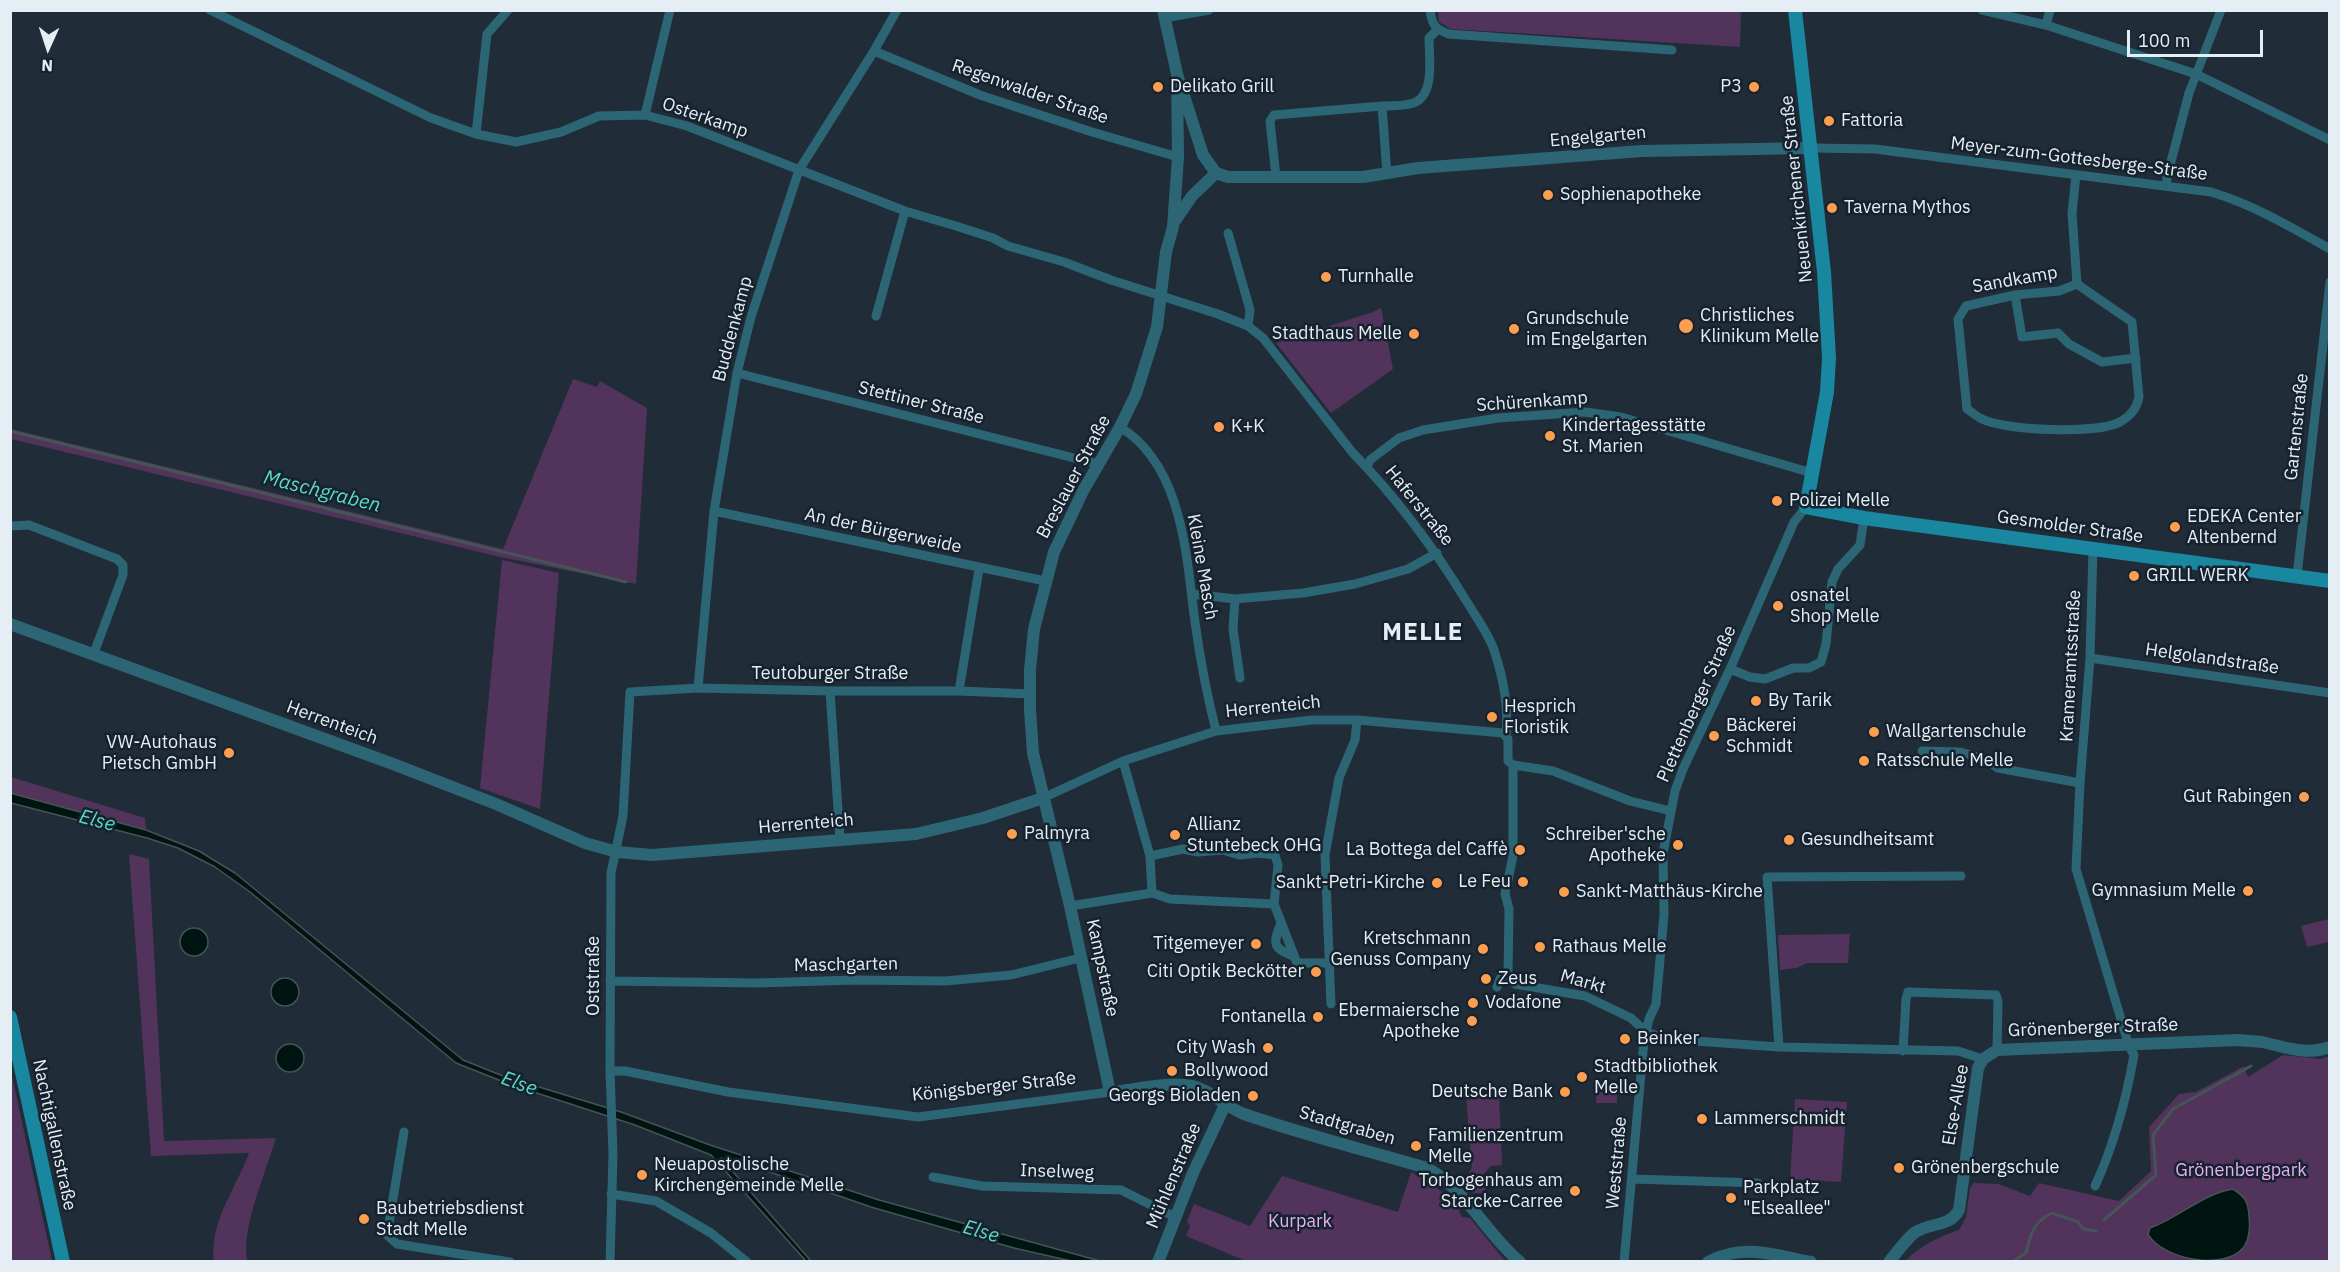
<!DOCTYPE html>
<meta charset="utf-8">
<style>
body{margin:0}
#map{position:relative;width:2340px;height:1272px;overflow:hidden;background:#202c38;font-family:"IBM Plex Sans",sans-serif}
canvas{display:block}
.frame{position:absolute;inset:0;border:12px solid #e5edf5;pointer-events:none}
.north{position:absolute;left:18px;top:18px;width:60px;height:60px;-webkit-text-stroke:4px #16222e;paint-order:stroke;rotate:183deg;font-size:16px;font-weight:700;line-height:24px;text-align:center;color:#e5edf5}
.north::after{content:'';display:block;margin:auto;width:21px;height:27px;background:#e5edf5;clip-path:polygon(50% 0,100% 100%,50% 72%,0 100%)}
.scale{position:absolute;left:2127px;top:30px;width:136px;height:27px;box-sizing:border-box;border:3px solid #e5edf5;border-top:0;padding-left:8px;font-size:18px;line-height:21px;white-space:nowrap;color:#e5edf5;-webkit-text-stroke:4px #16222e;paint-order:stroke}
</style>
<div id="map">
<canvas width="2340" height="1272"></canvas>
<div class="frame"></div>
<div class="north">N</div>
<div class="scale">100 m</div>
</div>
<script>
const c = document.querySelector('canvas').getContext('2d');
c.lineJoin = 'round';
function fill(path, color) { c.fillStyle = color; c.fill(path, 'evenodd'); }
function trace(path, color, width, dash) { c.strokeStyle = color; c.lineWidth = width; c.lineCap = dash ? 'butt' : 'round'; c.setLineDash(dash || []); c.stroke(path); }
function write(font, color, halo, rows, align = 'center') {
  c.font = font + ' "IBM Plex Sans",sans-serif'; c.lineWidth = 5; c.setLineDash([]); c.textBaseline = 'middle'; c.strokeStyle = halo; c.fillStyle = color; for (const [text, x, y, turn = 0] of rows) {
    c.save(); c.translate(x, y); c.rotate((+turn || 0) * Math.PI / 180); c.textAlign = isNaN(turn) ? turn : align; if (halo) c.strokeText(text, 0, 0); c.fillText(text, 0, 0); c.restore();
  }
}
fill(new Path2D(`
 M1438 11H1741L1740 47 1451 29 1439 22Z
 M1381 308 1393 369 1331 413 1276 343 1373 312Z
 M573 379 597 387 600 381 647 408 636 584 500 557 11 439V429L503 549Z
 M502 560 559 573 540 809 480 788Z
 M11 777 145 818 146 830 11 793Z
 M129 854 149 859 164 1141 276 1138C266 1172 241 1228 247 1261H214C209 1223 236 1188 249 1153L151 1156Z
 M2329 919V942L2307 947 2301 926Z
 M1850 934 1848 963H1807L1797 968 1780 970 1778 935Z
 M2283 1055 2321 1059 2329 1056V1261L1904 1262C1921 1245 1938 1237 1959 1230L1966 1217 1970 1188 1974 1183 1998 1184 2030 1196 2039 1183 2119 1201 2151 1171 2149 1127 2179 1094 2196 1092 2244 1066 2248 1077Z
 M10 1071H11L52 1261H11Z
 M1597 1082H1617V1103H1596Z
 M1499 1095 1502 1165 1491 1166 1480 1178 1488 1186 1482 1193H1473L1464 1184 1472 1167 1466 1097Z
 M1795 1099 1847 1102 1841 1182 1790 1179Z
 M1411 1172C1429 1183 1455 1196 1462 1217L1470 1218 1505 1261H1246L1186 1236 1190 1226 1187 1221 1194 1204 1250 1226 1282 1176 1398 1212Z`), '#52335b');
const water = new Path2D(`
 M10 793 146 830 199 851 235 873 463 1060 503 1076 621 1112 710 1145 879 1200 1100 1261H1071L1014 1248 871 1207 764 1170 721 1158 811 1261H806L711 1155 635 1125 509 1084 456 1063 250 892 215 867 178 848 147 838 11 803Z
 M180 942a14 14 0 1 1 28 0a14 14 0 1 1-28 0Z
 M271 992a14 14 0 1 1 28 0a14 14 0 1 1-28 0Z
 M276 1058a14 14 0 1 1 28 0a14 14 0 1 1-28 0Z
 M2233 1189C2244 1196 2248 1201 2249 1215 2250 1224 2250 1238 2244 1247 2224 1272 2162 1259 2148 1234L2150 1228C2180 1217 2202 1194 2233 1189Z`);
fill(water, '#001411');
trace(water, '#455555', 1.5);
trace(new Path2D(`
 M10 431 626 582
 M2104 1220 2156 1175 2153 1135 2173 1109 2251 1066
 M2012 1262 2026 1253C2030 1235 2034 1221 2052 1213L2078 1222 2083 1229 2096 1231`), '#455555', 3);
trace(new Path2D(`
 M210 10 431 118 476 134 516 142 561 132 599 116 645 115 687 126 905 211 956 226 993 238 1008 246 1064 262 1111 280 1218 314 1248 326 1263 338 1352 452C1396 497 1434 548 1467 602 1476 617 1488 633 1494 650 1503 677 1509 707 1506 736
 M1430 10C1432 25 1435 29 1449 34L1672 50
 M1982 10 2046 25 2196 74 2330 140
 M1164 18 1209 10
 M2046 25 2050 10
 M874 51 980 95 1092 132 1178 157
 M645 115 670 10
 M476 134 487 34 508 10
 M1812 148 1875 149 2211 192C2254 205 2291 227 2330 249
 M1387 174 1382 106C1392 105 1406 107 1416 102 1435 92 1429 55 1429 38L1437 30
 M2076 175 2072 213 2077 284 2059 291 2015 295 1966 306 1958 319 1967 409C1972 412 1977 417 1982 419 2006 431 2098 434 2120 422 2131 416 2137 408 2139 397L2132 322 2077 284
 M1276 177 1270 121 1274 115 1382 106
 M2166 186 2167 177 2189 93 2221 10
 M1228 233 1250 310 1248 326
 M2015 295 2022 337 2058 333 2069 344 2102 362 2136 358
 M876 316 905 211
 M737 373 1098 464
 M1120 427C1183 466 1186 555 1195 622 1200 659 1207 695 1216 731
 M1367 467 1370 460 1399 438 1423 430 1498 418 1585 412 1621 417 1812 473
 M714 511 1045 581
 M11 526 29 525 117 559 123 565V575L94 653
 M2093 549 2090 658 2080 783 2076 869 2129 1046 2134 1055C2126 1100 2114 1145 2095 1186
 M2297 576 2330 282
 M1192 594 1235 599 1303 593 1355 584 1408 569 1437 553
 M1235 599 1233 629 1240 678
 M2090 658 2330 693
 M1730 669 1750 677 1765 679 1793 668H1809L1821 662 1826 644 1832 582 1838 569 1860 545 1864 518
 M698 688 714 511 737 373 751 317 799 170 874 51 897 10
 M830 691 840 839
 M959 691 979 569
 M1922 751 1960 752 1985 759 1998 768 2080 783
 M1123 761 1150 856 1152 893
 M1513 765 1553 771 1630 801 1671 811
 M1043 798 1123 761 1216 731 1312 720H1357L1503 733 1508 739V761L1513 765
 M1150 856 1183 849 1198 852 1223 850 1239 855 1258 853 1275 855 1278 865 1274 904
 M1070 906 1152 893 1170 899 1274 904 1297 963H1330
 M1281 923C1273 943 1272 948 1293 956
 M1508 975 1515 984 1585 996 1631 1018 1646 1032 1667 1039 1779 1047 1958 1051 1983 1059
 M610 981 758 983 855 980 945 981 1011 975 1080 958
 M1497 987 1501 977 1508 975 1509 909 1505 894 1513 856V765
 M1331 1004 1325 855 1339 778 1355 740 1357 720
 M1779 1047 1767 877 1961 876
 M1903 1051 1906 999 1908 992 1996 995 1998 1001 1997 1050
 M610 1071H625L728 1092 918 1117 1110 1092
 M404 1132 387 1235 397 1244 510 1262
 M933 1177 982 1186 1121 1190 1175 1217
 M1633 1179 1758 1183
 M611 1194 656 1201 711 1233 747 1262
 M610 1262 613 1154 610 1071 611 873 623 816 630 692 698 688 830 691H959L1030 694
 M1624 1262 1644 1040 1649 1019 1656 1004 1664 915 1663 853 1675 791 1683 769 1730 669 1794 522 1806 507`), '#2c6675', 9);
trace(new Path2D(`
 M1163 10 1177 74 1203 155 1216 173
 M1177 74 1178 157 1173 227 1166 252 1157 327 1136 394 1120 427 1083 491 1054 552 1034 629 1030 670V710L1033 753 1070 906 1110 1092C1136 1090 1167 1081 1192 1086 1211 1090 1225 1107 1244 1114 1304 1135 1366 1150 1427 1168 1467 1190 1486 1234 1520 1262
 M1216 173 1228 177H1363L1418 168 1642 151 1812 148
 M1175 221 1192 196 1216 173
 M10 624 393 764 496 804 585 843 617 852 652 855 916 834 983 818 1043 798
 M1158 1262 1193 1173 1225 1105
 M1708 1262C1743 1243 1774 1255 1811 1262
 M1889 1262C1897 1252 1905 1241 1914 1233 1929 1222 1949 1228 1959 1210L1978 1068 1983 1059 1997 1050 2238 1040C2246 1041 2254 1041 2262 1042 2286 1047 2305 1056 2330 1047`), '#2c6675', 12);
trace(new Path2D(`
 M1795 10 1824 272 1829 358 1827 392 1806 507 1864 518 2330 581
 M10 1017 63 1262`), '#18879f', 14);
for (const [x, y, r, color] of [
 [1158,87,6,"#fb9e50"],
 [1754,87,6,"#fb9e50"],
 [1829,121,6,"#fb9e50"],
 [1548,195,6,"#fb9e50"],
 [1832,208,6,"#fb9e50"],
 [1326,277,6,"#fb9e50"],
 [1686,326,8,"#fb9e50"],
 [1514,329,6,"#fb9e50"],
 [1414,334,6,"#fb9e50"],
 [1219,427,6,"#fb9e50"],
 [1550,436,6,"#fb9e50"],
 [1777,501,6,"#fb9e50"],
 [2175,527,6,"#fb9e50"],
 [2134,576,6,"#fb9e50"],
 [1778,606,6,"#fb9e50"],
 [1756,701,6,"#fb9e50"],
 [1492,717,6,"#fb9e50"],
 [1874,732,6,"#fb9e50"],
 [1714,736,6,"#fb9e50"],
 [229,753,6,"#fb9e50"],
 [1864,761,6,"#fb9e50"],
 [2304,797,6,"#fb9e50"],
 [1012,834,6,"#fb9e50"],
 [1175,835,6,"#fb9e50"],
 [1789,840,6,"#fb9e50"],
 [1678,845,6,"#fb9e50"],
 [1520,850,6,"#fb9e50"],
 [1523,882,6,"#fb9e50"],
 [1437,883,6,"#fb9e50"],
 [2248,891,6,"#fb9e50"],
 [1564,892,6,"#fb9e50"],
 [1256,944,6,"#fb9e50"],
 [1540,947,6,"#fb9e50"],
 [1483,949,6,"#fb9e50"],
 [1316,972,6,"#fb9e50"],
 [1486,979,6,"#fb9e50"],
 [1473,1003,6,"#fb9e50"],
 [1318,1017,6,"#fb9e50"],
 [1472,1021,6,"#fb9e50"],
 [1625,1039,6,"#fb9e50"],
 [1268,1048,6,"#fb9e50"],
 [1172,1071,6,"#fb9e50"],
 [1582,1077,6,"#fb9e50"],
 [1565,1092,6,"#fb9e50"],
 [1253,1096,6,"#fb9e50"],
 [1702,1119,6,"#fb9e50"],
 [1416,1146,6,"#fb9e50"],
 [1899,1168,6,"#fb9e50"],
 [642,1175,6,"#fb9e50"],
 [1575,1191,6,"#fb9e50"],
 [1731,1198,6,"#fb9e50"],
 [364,1219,6,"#fb9e50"]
]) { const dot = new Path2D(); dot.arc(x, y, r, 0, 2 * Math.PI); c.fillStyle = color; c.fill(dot); trace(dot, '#16222e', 2); }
write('18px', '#e5edf5', '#16222e', [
 ["Delikato Grill",1170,87],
 ["P3",1742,87,"right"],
 ["Fattoria",1841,121],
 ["Sophienapotheke",1560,195],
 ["Taverna Mythos",1844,208],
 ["Turnhalle",1338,277],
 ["Christliches",1700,316],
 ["Klinikum Melle",1700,337],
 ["Grundschule",1526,319],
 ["im Engelgarten",1526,340],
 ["Stadthaus Melle",1402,334,"right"],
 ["Kindertagesstätte",1562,426],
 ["St. Marien",1562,447],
 ["K+K",1231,427],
 ["Polizei Melle",1789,501],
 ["EDEKA Center",2187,517],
 ["Altenbernd",2187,538],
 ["GRILL WERK",2146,576],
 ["osnatel",1790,596],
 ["Shop Melle",1790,617],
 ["By Tarik",1768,701],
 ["Hesprich",1504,707],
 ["Floristik",1504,728],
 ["Bäckerei",1726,726],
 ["Schmidt",1726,747],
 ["Wallgartenschule",1886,732],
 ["VW-Autohaus",217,743,"right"],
 ["Pietsch GmbH",217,764,"right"],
 ["Ratsschule Melle",1876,761],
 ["Gut Rabingen",2292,797,"right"],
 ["Allianz",1187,825],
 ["Stuntebeck OHG",1187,846],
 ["Palmyra",1024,834],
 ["Schreiber'sche",1666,835,"right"],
 ["Apotheke",1666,856,"right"],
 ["Gesundheitsamt",1801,840],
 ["La Bottega del Caffè",1508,850,"right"],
 ["Le Feu",1511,882,"right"],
 ["Sankt-Petri-Kirche",1425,883,"right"],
 ["Gymnasium Melle",2236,891,"right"],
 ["Sankt-Matthäus-Kirche",1576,892],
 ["Kretschmann",1471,939,"right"],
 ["Genuss Company",1471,960,"right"],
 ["Titgemeyer",1244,944,"right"],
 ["Rathaus Melle",1552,947],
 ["Citi Optik Beckötter",1304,972,"right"],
 ["Zeus",1498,979],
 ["Vodafone",1485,1003],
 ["Ebermaiersche",1460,1011,"right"],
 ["Apotheke",1460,1032,"right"],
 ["Fontanella",1306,1017,"right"],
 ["Beinker",1637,1039],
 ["City Wash",1256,1048,"right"],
 ["Stadtbibliothek",1594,1067],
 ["Melle",1594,1088],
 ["Bollywood",1184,1071],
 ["Deutsche Bank",1553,1092,"right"],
 ["Georgs Bioladen",1241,1096,"right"],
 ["Lammerschmidt",1714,1119],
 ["Familienzentrum",1428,1136],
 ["Melle",1428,1157],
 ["Neuapostolische",654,1165],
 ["Kirchengemeinde Melle",654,1186],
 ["Grönenbergschule",1911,1168],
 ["Torbogenhaus am",1563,1181,"right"],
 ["Starcke-Carree",1563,1202,"right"],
 ["Parkplatz",1743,1188],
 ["\"Elseallee\"",1743,1209],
 ["Baubetriebsdienst",376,1209],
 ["Stadt Melle",376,1230]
], 'left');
write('18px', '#e5edf5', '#16222e', [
 ["Regenwalder Straße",1030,92,19],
 ["Osterkamp",705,118,19],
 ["Engelgarten",1598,137,-5],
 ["Meyer-zum-Gottesberge-Straße",2079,159,7],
 ["Neuenkirchener Straße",1797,189,-96],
 ["Sandkamp",2015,280,-10],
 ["Buddenkamp",733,329,-75],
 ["Schürenkamp",1532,402,-4],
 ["Stettiner Straße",921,403,14],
 ["Gartenstraße",2297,427,-84],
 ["Breslauer Straße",1074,477,-62],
 ["Haferstraße",1419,506,51],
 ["Gesmolder Straße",2070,527,8],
 ["An der Bürgerweide",883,531,12],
 ["Kleine Masch",1202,567,80],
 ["Helgolandstraße",2212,659,8],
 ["Krameramtsstraße",2071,666,-87],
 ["Teutoburger Straße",830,674],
 ["Plettenberger Straße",1697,704,-66],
 ["Herrenteich",1273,707,-6],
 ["Herrenteich",332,723,20],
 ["Herrenteich",806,824,-5],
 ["Maschgarten",846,965,-1],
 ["Kampstraße",1102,968,78],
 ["Oststraße",594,976,-90],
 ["Markt",1583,982,16],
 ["Grönenberger Straße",2093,1028,-2],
 ["Königsberger Straße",994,1087,-6],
 ["Else-Allee",1956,1105,-80],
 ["Stadtgraben",1347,1126,16],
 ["Nachtigallenstraße",54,1135,78],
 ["Weststraße",1617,1163,-85],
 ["Inselweg",1057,1172,2],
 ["Mühlenstraße",1174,1176,-67]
]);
write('18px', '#e5aef6', '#16222e', [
 ["Grönenbergpark",2241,1171],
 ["Kurpark",1300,1222]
]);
write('italic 20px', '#5cd9ca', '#16222e', [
 ["Maschgraben",322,492,14],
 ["Else",97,821,15],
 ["Else",519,1084,20],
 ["Else",981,1232,16]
]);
c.letterSpacing = '1.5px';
write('bold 24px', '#e5edf5', '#16222e', [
 ["MELLE",1423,633]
]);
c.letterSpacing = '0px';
</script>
